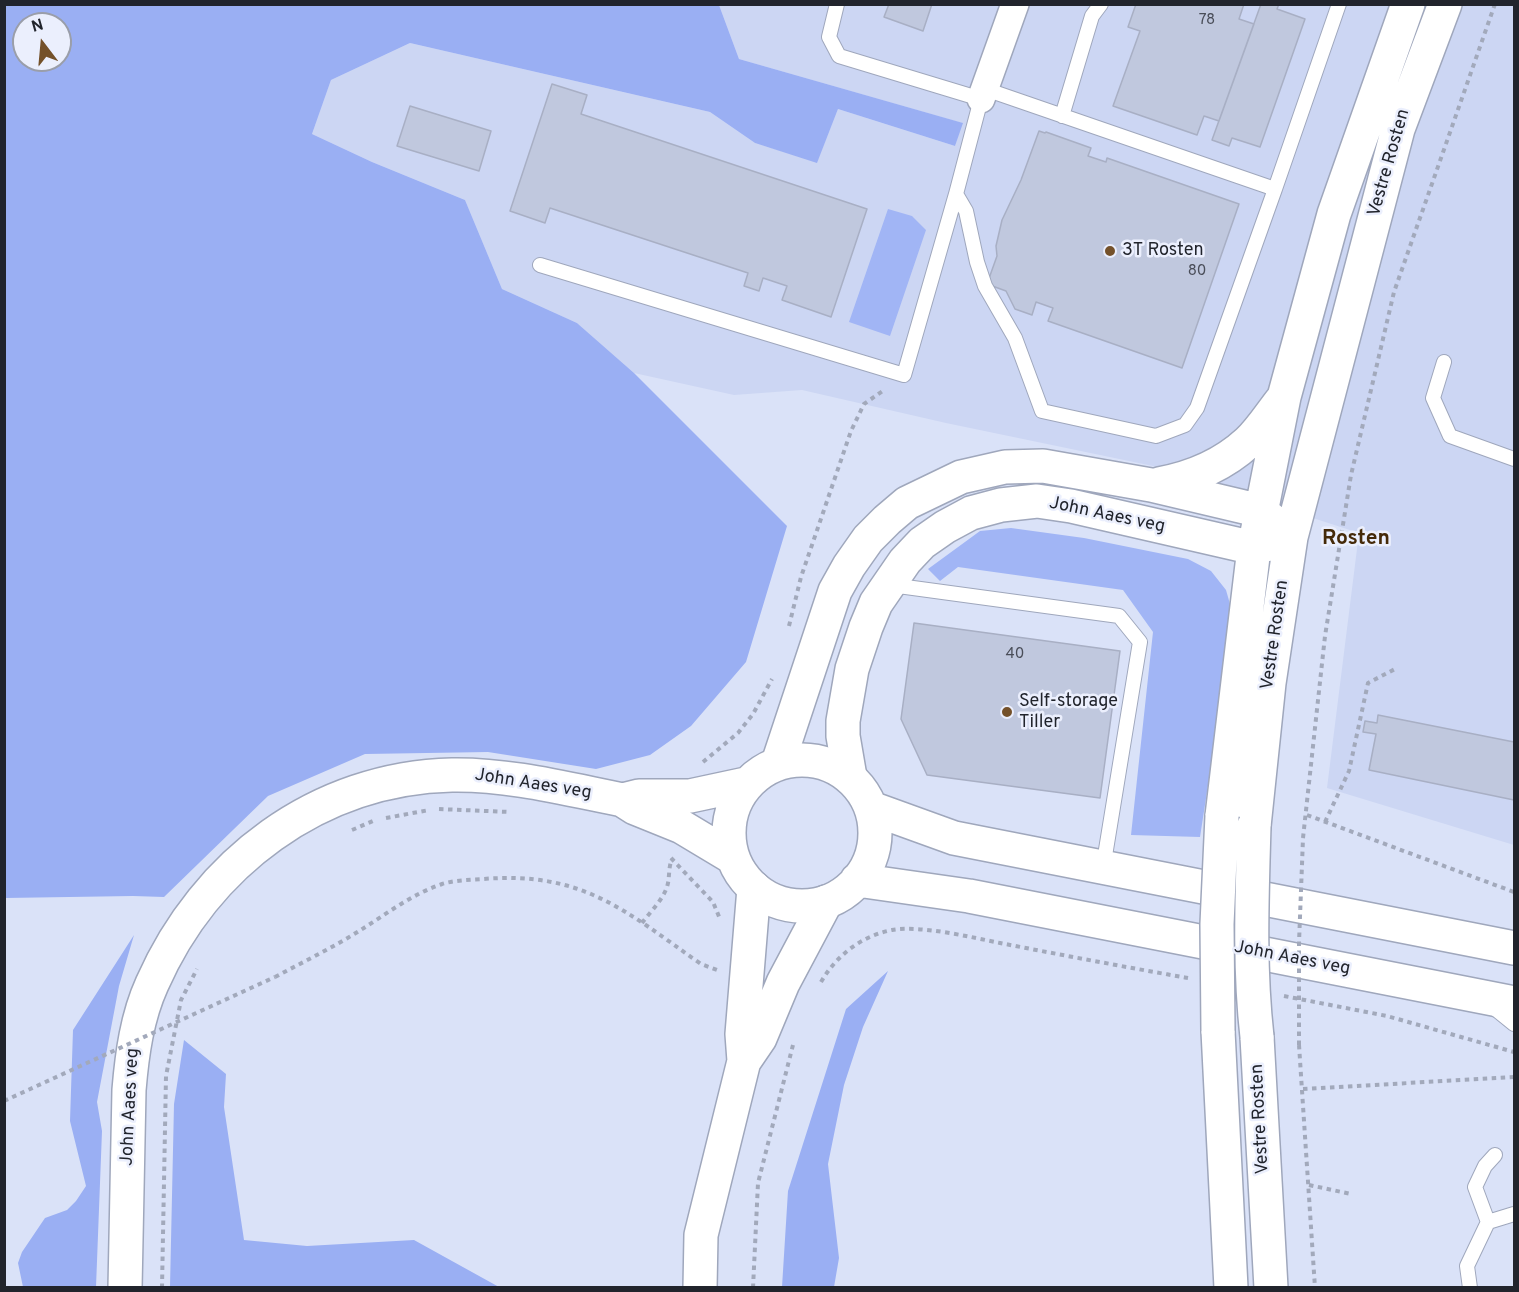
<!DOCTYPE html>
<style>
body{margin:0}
#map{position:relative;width:1519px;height:1292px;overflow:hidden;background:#dae2f8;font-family:Overpass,sans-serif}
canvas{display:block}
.frame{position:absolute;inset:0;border:6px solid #21242c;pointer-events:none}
.north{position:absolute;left:12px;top:12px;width:60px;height:60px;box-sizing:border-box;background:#ebeffd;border:2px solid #9a9ea9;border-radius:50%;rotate:344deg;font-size:16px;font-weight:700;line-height:24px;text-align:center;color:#21242c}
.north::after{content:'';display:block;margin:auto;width:21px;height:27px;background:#74512a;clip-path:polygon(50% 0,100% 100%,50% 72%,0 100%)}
</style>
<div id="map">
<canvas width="1519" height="1292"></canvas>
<div class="frame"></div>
<div class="north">N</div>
</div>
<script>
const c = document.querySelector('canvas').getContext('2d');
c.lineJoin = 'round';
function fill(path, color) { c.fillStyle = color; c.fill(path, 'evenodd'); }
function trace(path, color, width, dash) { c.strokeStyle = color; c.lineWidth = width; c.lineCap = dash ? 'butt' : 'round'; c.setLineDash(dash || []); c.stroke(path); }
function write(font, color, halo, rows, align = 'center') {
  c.font = font + ' Overpass,sans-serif'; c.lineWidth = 5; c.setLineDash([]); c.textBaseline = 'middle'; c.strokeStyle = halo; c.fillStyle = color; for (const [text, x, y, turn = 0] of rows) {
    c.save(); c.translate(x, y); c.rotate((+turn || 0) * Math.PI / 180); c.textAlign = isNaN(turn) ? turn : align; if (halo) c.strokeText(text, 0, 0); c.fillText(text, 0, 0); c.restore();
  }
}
fill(new Path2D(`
 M719 5H1514V845L1327 788 1359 533 1153 466 946 423 802 390 734 395 634 373 577 323 502 289 465 200 372 162 312 134 331 80 410 43 710 112 755 143 817 162 838 109 955 146 962 123 739 59Z`), '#ccd6f3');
fill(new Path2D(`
 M888 209 912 216 926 230 890 336 849 322Z
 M1011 528 1084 538 1188 559 1211 571 1226 590 1234 618 1200 837 1131 835 1153 632 1123 590 958 567 940 581 928 569 980 531Z`), '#a1b5f5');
fill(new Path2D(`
 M4 5H719L739 59 963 123 955 146 838 109 817 163 755 143 710 112 410 43 331 80 312 134 372 162 465 200 502 289 577 323 634 373 787 526 746 662 691 726 650 755 596 769 488 752 365 754 268 796 164 897 133 896 5 898ZM24 24H60V60H24Z
 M134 935 119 986 97 1102 102 1131 96 1287H23L18 1263 22 1252 45 1218 67 1210 76 1201 86 1186 70 1121 73 1030Z
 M888 971 863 1027 844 1085 828 1164 839 1258 834 1287H782L788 1191 846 1009Z
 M184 1040 226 1074 224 1107 244 1240 307 1246 414 1240 499 1287H170L174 1104Z`), '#9aaff3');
const building = new Path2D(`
 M889 4H932L923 31 884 17Z
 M1136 4H1244L1239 19 1254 24 1219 121 1204 116 1197 135 1113 106 1140 31 1128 27Z
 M1261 4H1279L1277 9 1305 19 1260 147 1232 138 1229 146 1212 140Z
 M552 84 587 95 581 114 867 209 831 317 782 300 787 286 763 278 759 291 744 286 748 273 550 208 545 223 510 211Z
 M410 106 491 131 479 171 397 146Z
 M1039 131 1045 133 1046 132 1091 148 1088 156 1106 162 1107 158 1239 204 1182 368 1048 321 1053 308 1036 302 1032 315 1015 309 1006 291 987 284 997 256 996 246 1002 220 1021 180Z
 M914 623 1120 651 1100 798 927 775 901 719Z
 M1378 715 1514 742V800L1369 770 1376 734 1363 732 1365 721 1377 723Z`);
fill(building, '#c0c8de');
trace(building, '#a8afc4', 1.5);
const service = new Path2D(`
 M837 4 829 37 839 56 981 99 956 194 966 211 977 262 985 286 1015 338 1042 411 1156 436 1185 425 1197 408 1275 189 985 89
 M1062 116 1092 16 1101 4
 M1275 189 1339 4
 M540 265 904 375 956 194
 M1444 362 1433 398 1450 436 1514 459
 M891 585 1119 616 1140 642 1103 868
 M1493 1007 1514 1024
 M1488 1222 1475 1187 1485 1166 1495 1155
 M1470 1288 1467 1266 1488 1222 1514 1214`);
const minor = new Path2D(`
 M981 99 1015 4`);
const tertiary = new Path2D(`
 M1159 484C1192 478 1223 465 1248 442 1260 431 1270 415 1281 401
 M778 763 835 591 849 566 868 539 887 520 907 503 961 477 1005 467 1043 466 1151 485 1261 511 1276 524
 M850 777 843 736V721L852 669 866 627 876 603 905 561 922 543 945 527 971 513 1001 505 1037 501 1071 506 1254 548 1276 542
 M1222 816 1254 548 1284 397 1334 214 1408 4
 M1254 826 1269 683 1291 537 1398 129 1445 4
 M1218 1031 1231 1288
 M1257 1037 1271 1288
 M745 1060 760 1038 783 983 826 902
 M700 1288 701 1235 744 1061 742 1034 754 888`);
const secondary = new Path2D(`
 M729 833a73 73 0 1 1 146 0a73 73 0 1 1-146 0Z
 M624 801 635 808 682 827 732 857
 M871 808 954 838 1514 948
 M857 880 969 896 1514 1003
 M125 1288 129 1090C132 1054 137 1017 152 984 205 863 318 778 452 775 509 774 567 789 623 800L639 796H690L746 784`);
trace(service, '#9fa7bc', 16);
trace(minor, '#9fa7bc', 30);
trace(tertiary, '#9fa7bc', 36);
trace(secondary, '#9fa7bc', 36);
trace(new Path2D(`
 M789 626 801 577 851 431 864 404 884 390
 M703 762 738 733 753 714 772 679
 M439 809 510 812
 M1307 815 1514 892
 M386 818 429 810
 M1325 822 1349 771 1368 683 1395 669
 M352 830 373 821
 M1303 838 1325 636 1351 475 1394 292 1495 4
 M671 858 713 902 720 919
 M642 923C650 912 662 901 667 887 670 878 668 868 672 859
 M275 977C303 962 332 948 359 931 385 915 412 894 442 884 455 880 469 880 483 879 582 871 624 910 701 964L717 970
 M821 982C836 956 861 936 892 930 921 925 970 937 1000 943 1062 955 1125 967 1188 978
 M1284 996 1387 1016 1514 1052
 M1299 1045 1315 1288
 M1303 1089 1514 1077
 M1309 1185 1351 1194
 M162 1288 166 1076 181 1000 197 969
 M753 1288 758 1183 794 1041`), '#a2a9bb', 4, [4.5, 4.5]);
trace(service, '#fff', 14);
trace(minor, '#fff', 27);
trace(tertiary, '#fff', 33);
trace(secondary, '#fff', 33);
const tertiaryBridge = new Path2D(`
 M1254 826C1252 897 1249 966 1257 1037
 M1218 1031 1217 924 1222 816`);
trace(tertiaryBridge, '#9fa7bc', 36, []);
trace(new Path2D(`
 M1299 1045V943L1303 838
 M4 1101 275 977`), '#a2a9bb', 4, [4.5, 4.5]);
trace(tertiaryBridge, '#fff', 33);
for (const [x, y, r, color] of [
 [1110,251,6,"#74512a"],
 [1007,712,6,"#74512a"]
]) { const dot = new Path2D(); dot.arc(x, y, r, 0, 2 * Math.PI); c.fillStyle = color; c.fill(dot); trace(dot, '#ebeffd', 2); }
write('15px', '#494d58', null, [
 ["78",1207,21],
 ["80",1197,272],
 ["40",1015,655]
]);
write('18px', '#21242c', '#ebeffd', [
 ["Vestre Rosten",1390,163,-74],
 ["John Aaes veg",1107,516,12],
 ["Vestre Rosten",1276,635,-82],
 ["John Aaes veg",533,785,9],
 ["John Aaes veg",1292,959,11],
 ["John Aaes veg",131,1107,-87],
 ["Vestre Rosten",1261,1119,-93]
]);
write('18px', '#21242c', '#ebeffd', [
 ["3T Rosten",1122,251],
 ["Self-storage",1019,702],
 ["Tiller",1019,723]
], 'left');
write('bold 21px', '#452a09', '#ebeffd', [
 ["Rosten",1356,540]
]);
</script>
